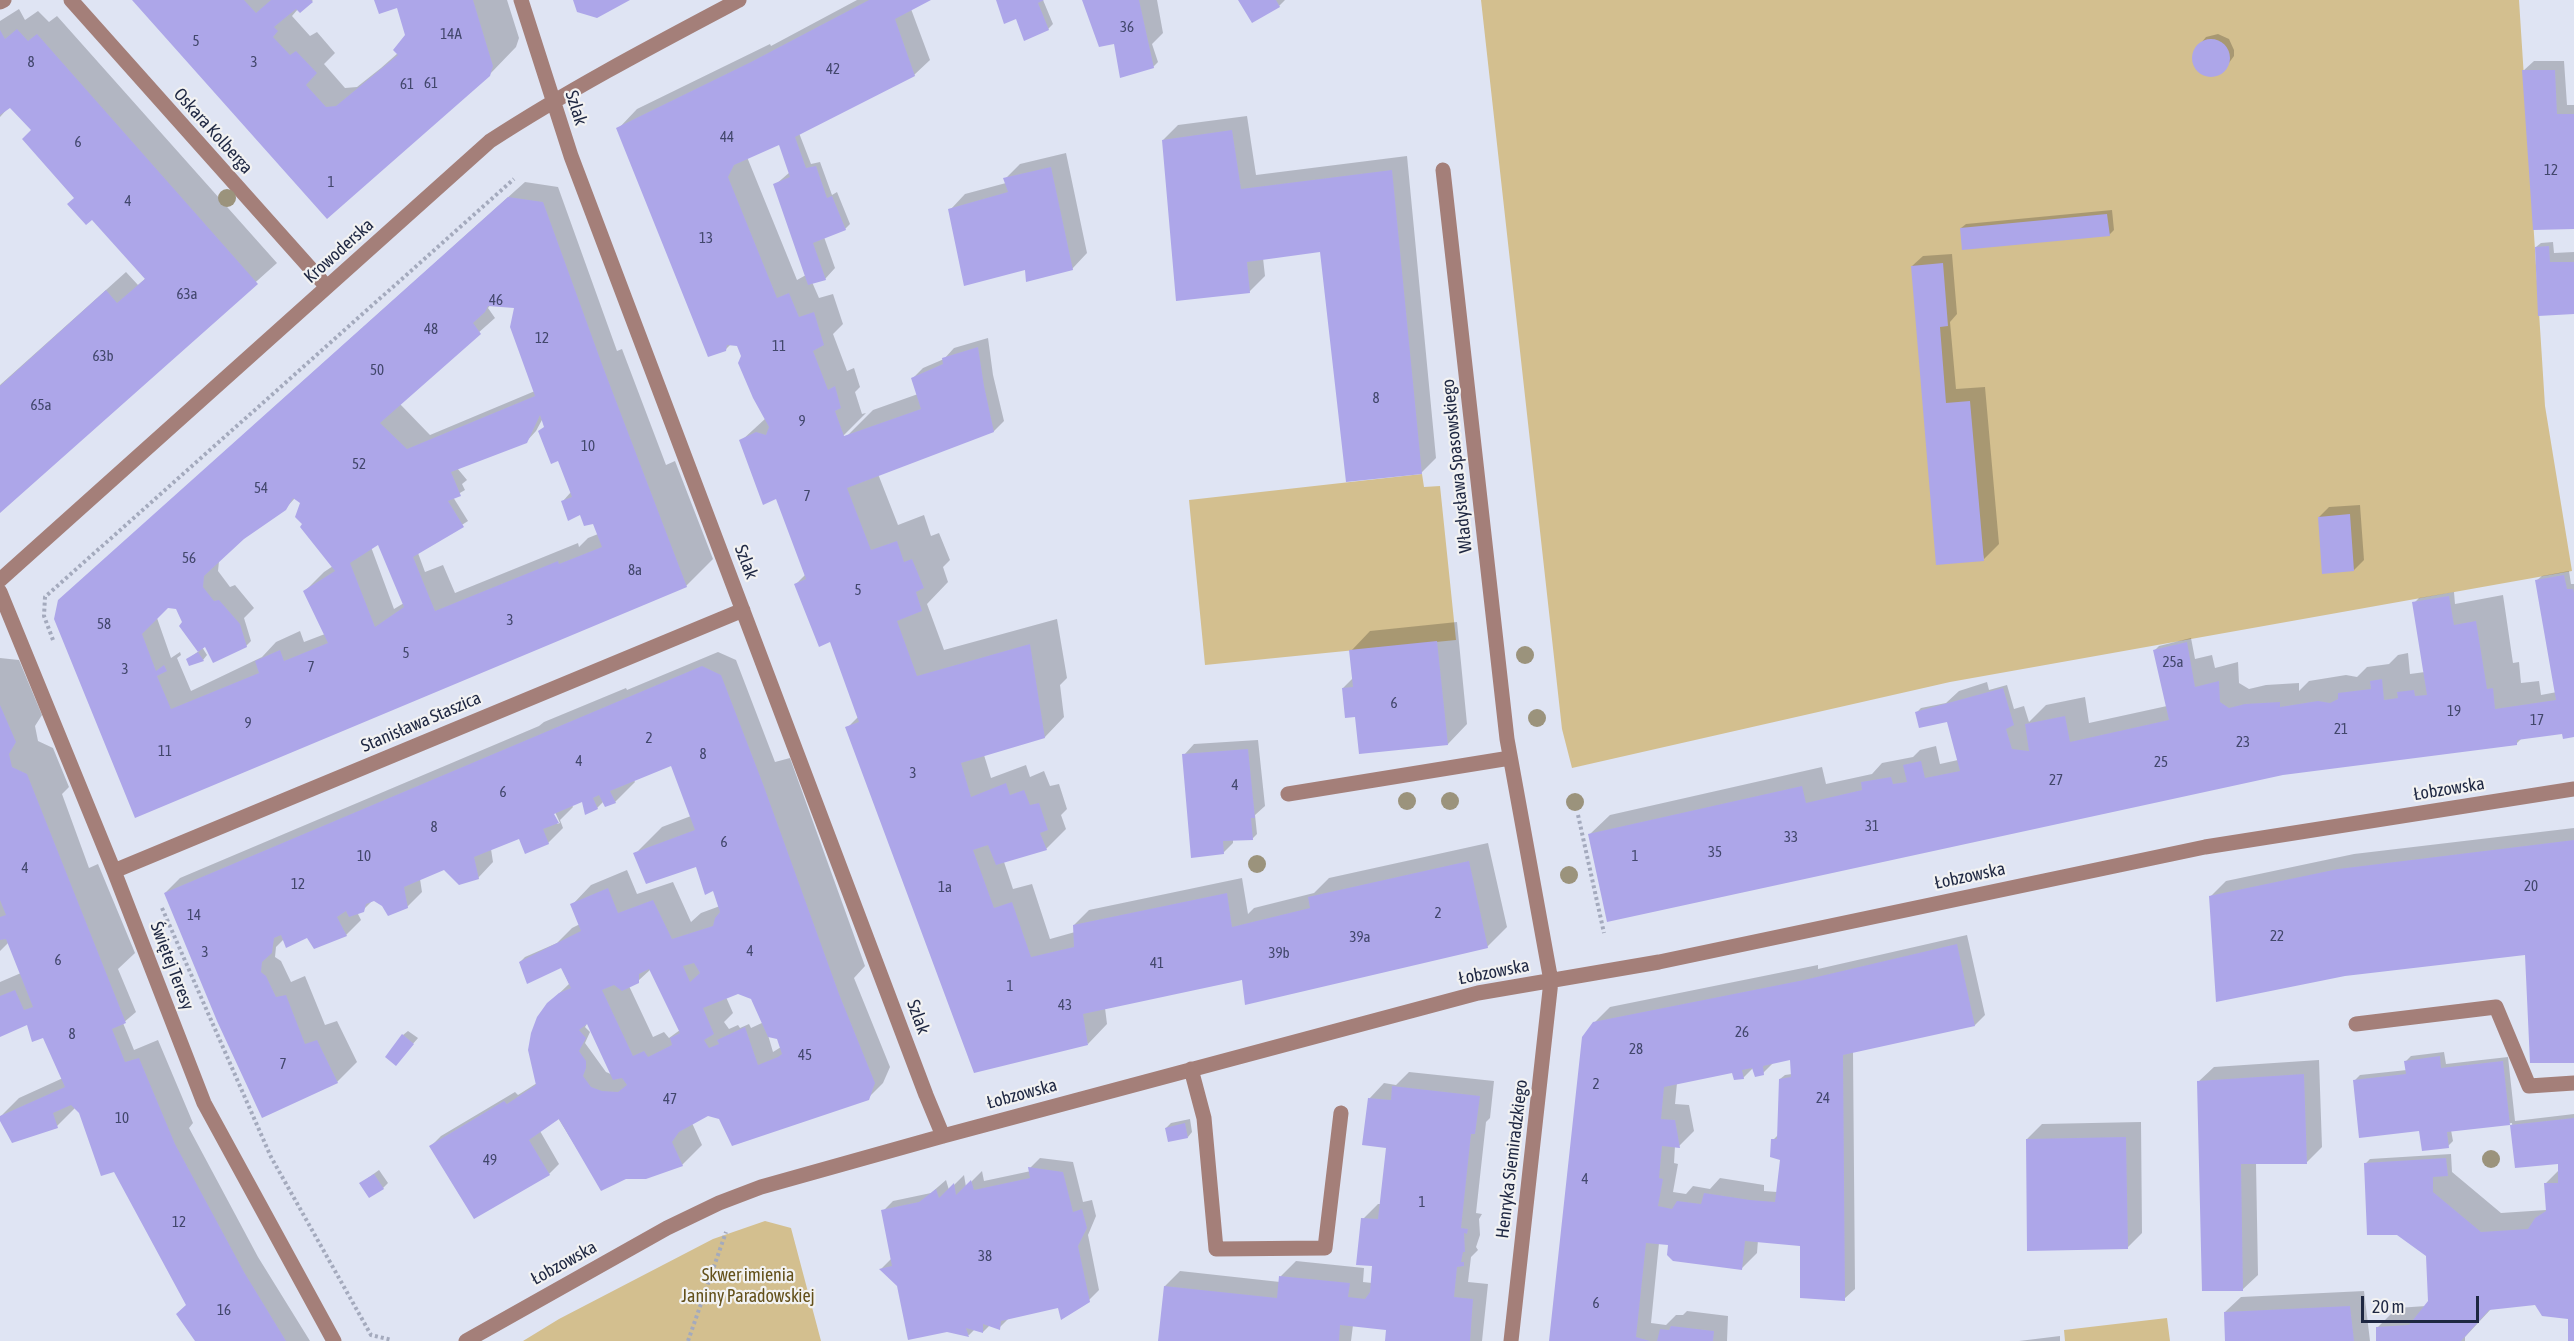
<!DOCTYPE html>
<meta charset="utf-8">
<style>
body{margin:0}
#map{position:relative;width:2574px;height:1341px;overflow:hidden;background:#dfe4f3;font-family:"Asap Condensed",sans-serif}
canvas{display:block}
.scale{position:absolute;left:2361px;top:1296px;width:118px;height:27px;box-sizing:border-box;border:3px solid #1e2742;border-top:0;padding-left:8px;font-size:18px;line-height:21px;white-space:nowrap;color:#1e2742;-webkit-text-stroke:4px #f2f2f2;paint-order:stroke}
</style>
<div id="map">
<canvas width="2574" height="1341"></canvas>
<div class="scale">20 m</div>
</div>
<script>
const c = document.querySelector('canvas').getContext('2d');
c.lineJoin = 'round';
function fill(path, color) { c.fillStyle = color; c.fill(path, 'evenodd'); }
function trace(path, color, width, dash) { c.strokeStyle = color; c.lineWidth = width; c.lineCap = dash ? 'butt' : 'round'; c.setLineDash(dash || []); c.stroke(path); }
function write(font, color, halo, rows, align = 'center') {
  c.font = font + ' "Asap Condensed",sans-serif'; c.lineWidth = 4.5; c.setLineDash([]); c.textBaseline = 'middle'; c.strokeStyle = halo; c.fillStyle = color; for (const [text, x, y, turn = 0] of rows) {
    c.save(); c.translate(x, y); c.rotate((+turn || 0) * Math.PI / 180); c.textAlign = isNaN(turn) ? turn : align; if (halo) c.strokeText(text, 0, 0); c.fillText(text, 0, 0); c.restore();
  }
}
fill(new Path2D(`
 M1481 0H2519L2545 406 2572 571 1950 682 1572 768 1562 729Z
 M1422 474 1424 487 1440 486 1456 640 1205 665 1189 500Z
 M765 1221 791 1228 821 1341H523L559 1319 713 1239Z
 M2167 1318 2170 1341H2065L2064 1330Z`), '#d3bf8f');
fill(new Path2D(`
 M134 0H313L300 11 298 9 292 16 310 36 317 32 335 53 324 64 345 88 357 87 381 68 398 53 407 35 398 6 376 0H507L519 38 516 47 489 75 327 216Z
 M857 0H928L911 9 930 60 914 75 799 133 811 164 820 162 832 195 837 192 850 224 845 229 824 237 835 268 825 279 812 282 819 298 833 294 843 324 833 334 847 371 854 368 860 387 855 392 862 414 866 413 843 436V440L873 410 918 394 913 378 923 368 944 359 954 348 988 338 993 375 1004 421 994 431 878 474 898 525 924 515 931 536 939 533 950 560 943 567 948 582 927 604 944 650 1057 619 1067 678 1060 685 1064 717 1045 737 984 755 991 778 1026 765 1030 777 1044 771 1050 786 1059 784 1067 809 1061 815 1066 829 1046 849 1004 862 1013 889 1032 884 1050 939 1075 932 1074 925 1089 910 1242 878 1248 914 1254 908 1314 893 1329 878 1488 843 1507 927 1487 947 1242 978 1105 1008 1107 1024 1088 1044 847 728 859 716 831 640 796 584 805 575 777 496 741 441 766 418 743 356 738 345 731 344 725 350 618 129 637 109 770 44 771 46ZM782 143 790 172 775 185 806 275 797 280 747 157Z
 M998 0H1043L1053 24 1048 29 1017 17Z
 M1083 0H1157L1163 33 1152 44 1158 62 1153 67Z
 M1240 0H1285L1279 6Z
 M19 9 25 20 38 11 49 22 57 16 277 263 0 511V385L126 272 138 285 146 278 76 198 33 130 10 106 0 117V21Z
 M2218 34 2229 39 2234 50V56L2223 71 2212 76 2197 70 2193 53 2206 37Z
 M2534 61H2564L2567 105H2574V228L2523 71Z
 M1247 116 1256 175 1407 156 1436 458 1421 473 1321 251 1263 258 1265 276 1249 292 1163 140 1178 125Z
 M1066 153 1087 253 1072 269 1027 268 950 210 965 194 1006 183 1005 179 1020 164Z
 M525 182 558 187 617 351 622 349 666 465 675 461 713 559 686 586 136 816 96 715 213 462ZM491 304 516 307 535 391 430 435 399 403 495 318 488 308ZM543 418 571 492 563 501 594 522 598 534 588 538 579 547 578 543 455 593 443 565 425 572 418 553 468 521 453 497 465 490 462 484 467 480 457 468 526 442 536 431ZM295 498 301 502 304 523 333 566 324 572 305 591 325 634 304 642 300 631 276 642 262 657 191 691 177 658 181 655 180 652 171 658 157 618 168 606 177 608 199 651 188 659 203 660 207 655 202 647 206 645 246 646 251 641 244 618 254 608 235 585 230 587 218 571 219 561 243 538 285 509ZM384 541 404 603 394 609 371 547Z
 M2112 210 2114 230 2109 235 1961 228 1966 224Z
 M2553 242 2554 253 2574 252V316V310L2536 247 2541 243Z
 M1952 254 1957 314 1950 322 1956 389 1985 387 1999 544 1984 559 1912 266 1923 256Z
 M2360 505 2364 560 2354 570 2319 517 2329 507Z
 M2569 571 2571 584H2574V736L2563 731 2522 738 2517 743 1590 834 1610 815 1822 767 1826 784 1872 774 1882 763 1913 757 1920 750 1936 746 1940 764 1958 760 1947 720 1916 713 1921 708 1946 703 1959 691 1987 682 1989 690 2007 685 2014 709 2024 706 2029 722 2046 705 2085 697 2089 723 2167 706 2155 650 2159 646 2191 638 2195 659 2212 655 2215 668 2238 662 2239 683 2249 689 2266 685 2299 683V691L2309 681 2346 675 2357 677 2367 667 2389 664 2398 655 2408 653 2410 674 2425 672 2414 603 2419 598 2454 592 2455 604 2503 595 2513 663 2519 662 2521 683 2539 681 2541 695 2557 692 2537 580 2542 576Z
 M1457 622 1467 724 1448 744 1356 716 1343 688 1353 678 1351 651 1370 631Z
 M718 652 736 660 775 762 790 758 865 966 854 978 890 1067 883 1083 868 1098 720 1117 708 1114 692 1123 702 1145 682 1165 625 1177 602 1189 558 1118 540 1131 559 1164 549 1174 431 1146 441 1136 515 1092 518 1095 537 1083 548 1004 569 984 561 966 520 962 525 957 557 943 572 928 580 924 572 905 591 885 627 870 637 894 673 882 691 922 701 913 720 906 714 889 697 865 635 854 662 827 691 816 672 763 634 780 635 782 615 802 604 801 597 808 583 800 572 805 573 807 560 820 563 828 548 843 519 837 491 849 493 862 478 878 445 868 420 879 422 892 407 907 384 905 374 899 363 910 357 912 361 920 346 935 284 939 276 947 275 957 281 961 291 982 305 976 325 1025 337 1021 357 1062 337 1082 165 893 180 878 539 726 544 722 626 688 627 690ZM552 812H555L560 823 557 824ZM651 969 680 1030 669 1038 664 1032 653 1037 629 986 638 981ZM738 993 752 998 764 1022 751 1028 749 1024 740 1028 738 1025 729 1029 724 1022 733 1013 726 997ZM588 1022 613 1075 606 1072 585 1043 590 1032 585 1027ZM768 1035 778 1038 781 1047 773 1052Z
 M0 658 19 660 42 715 35 726 38 741 53 748 69 787 62 794 89 868 98 864 135 953 118 969 136 1012 123 1023 134 1050 158 1040 193 1123 189 1128 258 1257 310 1341H197L188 1305 116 1172 80 1113 75 1108 57 1126 0 1117 19 1098 63 1078 44 1036 28 1022 0 1035V982L21 973 9 942 0 951Z
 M1258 740 1265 806 1255 815 1257 834 1252 839H1233V843L1223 853 1184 755 1194 744Z
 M2574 828V1062L2526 954 2210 897 2226 881 2354 854Z
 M1967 935 1985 1015 1975 1025 1853 1051 1855 1289 1844 1299 1802 1244 1758 1240 1757 1253 1742 1268 1670 1244 1659 1243 1651 1323 1666 1325 1676 1315H1683L1687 1311 1728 1316 1727 1341H1550L1594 1023 1610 1007 1818 965V969ZM1791 1058 1792 1074 1785 1075 1780 1079 1779 1134 1773 1140 1781 1159 1777 1192 1764 1191V1185L1720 1178 1710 1189 1693 1186 1686 1194 1673 1192 1678 1164 1674 1163 1675 1146H1679L1694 1131 1689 1105 1675 1104 1677 1083 1733 1071 1743 1078 1754 1067 1763 1073 1775 1061Z
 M408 1031 418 1038 400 1059 403 1035Z
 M2444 1052 2446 1064 2508 1057 2515 1121 2574 1114V1341H2570L2569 1318 2536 1304 2491 1309 2465 1337V1341H2378L2377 1328 2397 1308 2426 1306 2429 1302 2427 1255 2365 1164 2370 1159 2451 1154 2452 1172 2501 1213 2546 1210 2547 1208 2546 1183 2560 1169 2563 1162 2516 1167 2512 1123 2451 1130 2453 1141 2448 1146 2421 1130 2355 1080 2360 1075 2407 1070 2406 1061 2411 1056Z
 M2319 1060 2322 1147 2307 1162 2256 1163 2258 1275 2242 1290 2198 1082 2214 1067Z
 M1409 1072 1494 1081 1490 1118 1486 1122 1476 1213 1482 1214 1479 1219 1480 1235 1476 1247 1478 1250 1471 1257 1468 1282 1488 1284 1482 1341H1387L1388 1329 1353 1325 1351 1341H1167L1165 1286 1180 1271 1280 1282 1281 1276 1296 1261 1364 1268 1363 1282 1372 1283 1374 1265 1363 1219 1378 1204H1381L1387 1146 1369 1099 1384 1083 1396 1085Z
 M1190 1119 1192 1132 1188 1137 1166 1128 1171 1123Z
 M2141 1122 2142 1233 2127 1248 2027 1139 2042 1124Z
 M1040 1158 1073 1162 1083 1202 1092 1200 1096 1216 1088 1235 1099 1290 1089 1300 1009 1318 999 1328 990 1325 983 1332 975 1329 969 1335 947 1331 881 1269 891 1259 883 1211 893 1201 931 1193 946 1180 949 1190 964 1175 966 1187 982 1171 984 1181 1031 1171 1030 1168Z
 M379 1170 388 1183 383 1188 361 1183Z
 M2364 1291 2370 1341H2227L2225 1312 2241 1297Z
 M2060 1336V1341H2019Z`), '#0003');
fill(new Path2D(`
 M132 0H244L256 13 271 0H311L313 2 300 13 296 9 274 27 278 31 273 37 290 55 296 51 317 73 306 85 326 107 336 106 398 55 393 50 405 35 397 8 379 14 374 0H473L493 66 490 76 327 219Z
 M573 0H630L597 18 577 12Z
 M869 0H931L895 19 915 76 795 137 806 168 816 166 827 198 832 196 846 230 813 243 826 280 808 285 773 184 790 177 779 145 734 165 728 177 777 298 789 293 799 317 814 312 824 345 813 351 828 390 835 386 841 408 835 411 844 436 921 409 911 378 943 364 942 358 978 347 984 386 994 432 847 488 871 550 897 541 904 562 912 559 924 588 916 592 922 611 897 621 917 676 1030 644 1045 738 961 763 971 797 1006 783 1010 795 1024 790 1030 805 1039 803 1048 830 1040 833 1047 850 996 865 988 845 973 850 994 908 1012 902 1031 957 1074 947 1073 925 1227 893 1232 927 1310 908 1308 897 1469 861 1488 948 1245 1005 1242 980 1083 1014 1088 1045 974 1073 845 727 859 722 830 642 819 647 794 584 806 579 776 499 763 505 739 440 756 432 766 435 769 427 753 398 738 363 741 356 737 346 727 345 726 351 708 357 616 128 751 62Z
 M996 0H1044L1038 3 1049 30 1024 41 1016 19 1004 24Z
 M1082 0H1139L1154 68 1120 78 1114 44 1099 47Z
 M1238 0H1276L1280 7 1252 23Z
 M17 29 28 41 37 34 258 284 0 513V386L106 290 117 303 145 279 92 220 86 225 67 204 74 198 22 139 31 130 10 108 0 115V30L5 39Z
 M2192 58a19 19 0 1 1 38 0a19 19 0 1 1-38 0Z
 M2522 70H2555L2557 114H2574V229L2533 230Z
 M1232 130 1241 189 1392 170 1422 474 1346 482 1320 252 1247 262 1250 293 1176 301 1162 140Z
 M1051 167 1073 270 1026 282 1025 270 964 286 948 209 1008 192 1003 178Z
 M508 197 543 202 603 367 687 587 135 818 54 619 58 600ZM488 306 514 308 510 327 535 396 407 449 380 423 481 334 473 323 485 312ZM540 415 544 427 538 431 551 464 558 461 572 497 561 501 568 521 580 515 584 526 593 524 602 547 559 564 558 561 435 611 413 557 464 527 448 501 461 496 451 472 527 443ZM293 498 300 503 295 517 302 524 300 527 335 571 303 591 328 643 284 661 280 650 255 661 259 673 171 709 157 676 167 671 164 665 156 671 142 634 168 608 176 609 182 622 179 626 198 652 205 647 213 663 247 647 240 624 219 600 214 601 203 587 204 576 244 539 286 510ZM378 545 404 607 375 627 350 563Z
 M2107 214 2110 236 1962 250 1960 228Z
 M2549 246 2550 262H2574V314L2538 316 2535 247Z
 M1943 263 1948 326 1940 327 1946 403 1970 401 1984 561 1936 565 1911 266Z
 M2350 514 2354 571 2322 574 2318 517Z
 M2564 575 2567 589H2573L2574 593V737L2563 739 2562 734 2517 740V745L2283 775 1607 922 1588 834 1802 786 1806 803 1862 790 1861 782 1891 777 1893 784 1907 782 1903 765 1921 761 1925 778 1960 771 1947 722 1919 728 1915 712 2003 688 2014 725 2006 729 2012 749 2029 751 2025 724 2065 716 2070 742 2169 720 2153 650 2187 642 2195 687 2219 681 2220 702 2229 708 2245 704 2280 702V707L2318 701 2330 703 2338 699V693L2371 689 2370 681 2382 679 2384 700 2398 698 2397 692 2414 690 2415 696 2427 695 2412 602 2449 596 2454 625 2476 621 2487 689 2493 688 2495 709 2556 700 2535 580Z
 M1437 641 1448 745 1359 754 1355 717 1345 718 1342 688 1353 687 1349 650Z
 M198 652 204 661 189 666 186 659Z
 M702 666 721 675 763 784 839 994 875 1083 869 1100 732 1146 719 1119 708 1116 679 1132 672 1142 683 1166 646 1179H626L601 1191 559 1119 529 1140 550 1175 474 1219 429 1146 504 1101 507 1104 536 1085 528 1050 531 1033 537 1017 547 1003 559 993 571 988 561 968 527 984 519 962 581 931 570 904 608 888 618 913 653 900 672 939 713 926 715 918 720 912 713 891 705 895 696 867 646 884 633 853 695 830 671 766 610 791 616 803 605 807 599 795 593 798 598 809 585 815 582 802 554 814 559 823 543 829 549 844 525 854 519 839 474 857 479 879 459 885 444 870 404 887 408 908 388 916 382 906 374 901 366 904 364 912 349 917 346 911 337 917 347 936 314 949 307 938 286 948 281 935 274 938 272 953 262 962 261 972 266 976 276 997 286 995 305 1044 317 1040 338 1083 262 1118 217 1021 164 893ZM694 963 700 973 690 982 683 966ZM649 969 680 1033 670 1038 672 1045 648 1057 644 1051 633 1056 602 990 614 985 622 991 639 983V974ZM738 994 751 999 768 1037 777 1039 782 1054 778 1057 758 1065 745 1027 717 1040 719 1044 709 1048 704 1040 714 1034 703 1008ZM587 1024 613 1080 622 1078 627 1085 618 1092 602 1091 591 1087 583 1076 586 1068V1061L579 1051 586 1038 579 1030Z
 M0 705 16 742 9 754 12 767 27 774 126 1023 112 1029 125 1062 139 1058 175 1144 244 1272 286 1341H195L176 1314 186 1305 114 1172 101 1176 79 1113 71 1105 53 1113 58 1128 12 1143 0 1121V1116L65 1087 43 1038 32 1042 27 1025 0 1037V996L15 990 24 1010 33 1007 6 939 0 940V917L6 915 0 900Z
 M1248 749 1255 818H1251L1253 840 1223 841 1224 854 1191 858 1182 754Z
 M2574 840V1063H2530L2525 955 2345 976 2216 1002 2209 896 2338 869Z
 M1957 944 1975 1026 1843 1055 1845 1301 1800 1298V1246L1745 1241 1742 1270 1673 1261 1667 1255 1668 1245 1646 1243 1636 1337 1650 1341H1549L1582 1037 1593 1022 1804 980ZM1790 1060 1791 1077 1779 1079 1777 1139H1771L1770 1157 1780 1160 1775 1202 1750 1200 1704 1193 1701 1204 1677 1201 1672 1209 1658 1206 1663 1179 1659 1178 1662 1146 1680 1148 1675 1120 1661 1119 1664 1087 1732 1073 1734 1080 1744 1079 1742 1070 1752 1068 1755 1077 1764 1075 1763 1066Z
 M402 1034 414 1044 396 1066 385 1057Z
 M2440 1056 2441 1068 2503 1061 2510 1125 2447 1132 2449 1148 2422 1151 2419 1131 2359 1138 2353 1080 2406 1074 2404 1061Z
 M2304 1074 2307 1164H2241L2243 1291H2202L2197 1081Z
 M1392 1086 1480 1096 1475 1134H1471L1461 1228 1468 1229 1467 1234 1464 1233 1465 1252H1463L1461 1262H1464V1266L1457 1267 1454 1297 1473 1299 1470 1341H1385L1386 1330 1340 1325 1339 1341H1158L1164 1286 1277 1298 1279 1276 1350 1283 1348 1297 1365 1299 1370 1292 1372 1266 1356 1265 1361 1218 1378 1219 1386 1148 1362 1145 1368 1098 1391 1100Z
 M2574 1118V1341H2568V1319L2542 1316 2535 1305 2489 1310 2461 1341H2376V1327L2409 1325 2428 1301 2426 1256 2397 1235H2367L2364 1163 2446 1158 2448 1176 2433 1177V1192L2481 1232 2528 1229 2535 1218 2546 1211 2544 1183H2558V1164L2515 1168 2510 1125Z
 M1185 1123 1188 1138 1168 1142 1165 1128Z
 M2126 1137 2128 1249 2027 1251 2026 1139Z
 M1028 1167 1063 1172 1073 1212 1082 1209 1087 1228 1078 1246 1090 1302 1061 1320 1058 1308 1001 1321 1000 1330 983 1324V1333L966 1328 969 1337 947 1332 908 1340 897 1286 879 1269 892 1266 881 1210 919 1202 936 1189 939 1198 954 1183 956 1195 971 1180 974 1190 1030 1178Z
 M374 1174 384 1189 369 1198 359 1183Z
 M2350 1306 2354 1341H2225L2224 1312Z
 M1671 1326 1714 1331 1713 1341H1657L1660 1329 1669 1330Z`), '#ada6e9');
trace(new Path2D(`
 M53 640 44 616 45 597 514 179
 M1578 815 1604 933
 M162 908 271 1157 371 1335 392 1340
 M688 1341 726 1232`), '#a4aabd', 4, [3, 3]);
trace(new Path2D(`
 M71 0 327 287
 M521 0 571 156 926 1095 943 1136
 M0 2 4 0
 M1443 170 1507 739 1551 981 1511 1341
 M0 580 490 141C570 89 654 45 739 0
 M0 592 114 871 204 1103 334 1341
 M1288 794 1510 758
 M114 871 743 610
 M2356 1024 2496 1007 2529 1086 2574 1083
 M1191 1069 1204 1118 1216 1249 1325 1248 1341 1113
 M466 1341 667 1228 719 1203 761 1187 943 1136 1478 993 1659 962 2205 847 2574 789`), '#a47f79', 15);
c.fillStyle = '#9b937c';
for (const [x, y] of [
 [227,198],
 [1525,655],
 [1537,718],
 [1407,801],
 [1450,801],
 [1575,802],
 [1257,864],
 [1569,875],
 [2491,1159]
]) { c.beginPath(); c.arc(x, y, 9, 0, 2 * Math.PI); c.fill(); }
write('15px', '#42476c', null, [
 ["36",1127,27],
 ["14A",451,34],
 ["5",196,41],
 ["8",31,62],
 ["3",254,62],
 ["42",833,69],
 ["61",431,83],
 ["61",407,84],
 ["44",727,137],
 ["6",78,142],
 ["12",2551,170],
 ["1",331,182],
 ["4",128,201],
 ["13",706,238],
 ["63a",187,294],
 ["46",496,300],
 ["48",431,329],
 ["12",542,338],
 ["11",779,346],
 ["63b",103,356],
 ["50",377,370],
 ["8",1376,398],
 ["65a",41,405],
 ["9",802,421],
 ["10",588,446],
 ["52",359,464],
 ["54",261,488],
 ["7",807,496],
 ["56",189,558],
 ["8a",635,570],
 ["5",858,590],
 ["3",510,620],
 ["58",104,624],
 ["5",406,653],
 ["25a",2173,662],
 ["7",311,667],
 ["3",125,669],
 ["6",1394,703],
 ["19",2454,711],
 ["17",2537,720],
 ["9",248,723],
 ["21",2341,729],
 ["2",649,738],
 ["23",2243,742],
 ["11",165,751],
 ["8",703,754],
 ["4",579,761],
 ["25",2161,762],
 ["3",913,773],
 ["27",2056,780],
 ["4",1235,785],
 ["6",503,792],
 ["31",1872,826],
 ["8",434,827],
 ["33",1791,837],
 ["6",724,842],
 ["35",1715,852],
 ["10",364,856],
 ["1",1635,856],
 ["4",25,868],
 ["12",298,884],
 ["20",2531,886],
 ["1a",945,887],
 ["2",1438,913],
 ["14",194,915],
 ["22",2277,936],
 ["39a",1360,937],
 ["4",750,951],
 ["3",205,952],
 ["39b",1279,953],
 ["6",58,960],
 ["41",1157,963],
 ["1",1010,986],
 ["43",1065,1005],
 ["26",1742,1032],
 ["8",72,1034],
 ["28",1636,1049],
 ["45",805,1055],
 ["7",283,1064],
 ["2",1596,1084],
 ["24",1823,1098],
 ["47",670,1099],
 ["10",122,1118],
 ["49",490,1160],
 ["4",1585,1179],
 ["1",1422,1202],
 ["12",179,1222],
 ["38",985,1256],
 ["6",1596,1303],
 ["16",224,1310]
]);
write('18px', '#1e2742', '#f2f2f2', [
 ["Szlak",576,108,72],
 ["Oskara Kolberga",213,131,48],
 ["Krowoderska",339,251,-42],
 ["Władysława Spasowskiego",1457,466,-96],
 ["Szlak",746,562,69],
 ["Stanisława Staszica",421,722,-23],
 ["Łobzowska",2449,789,-9],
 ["Łobzowska",1970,876,-12],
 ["Świętej Teresy",172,966,69],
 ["Łobzowska",1494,972,-11],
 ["Szlak",918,1017,70],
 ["Łobzowska",1022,1094,-15],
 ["Henryka Siemiradzkiego",1512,1159,-83],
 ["Łobzowska",564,1263,-29]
]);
write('18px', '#63501a', '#f2f2f2', [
 ["Skwer imienia",748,1275],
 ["Janiny Paradowskiej",748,1296]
]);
</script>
